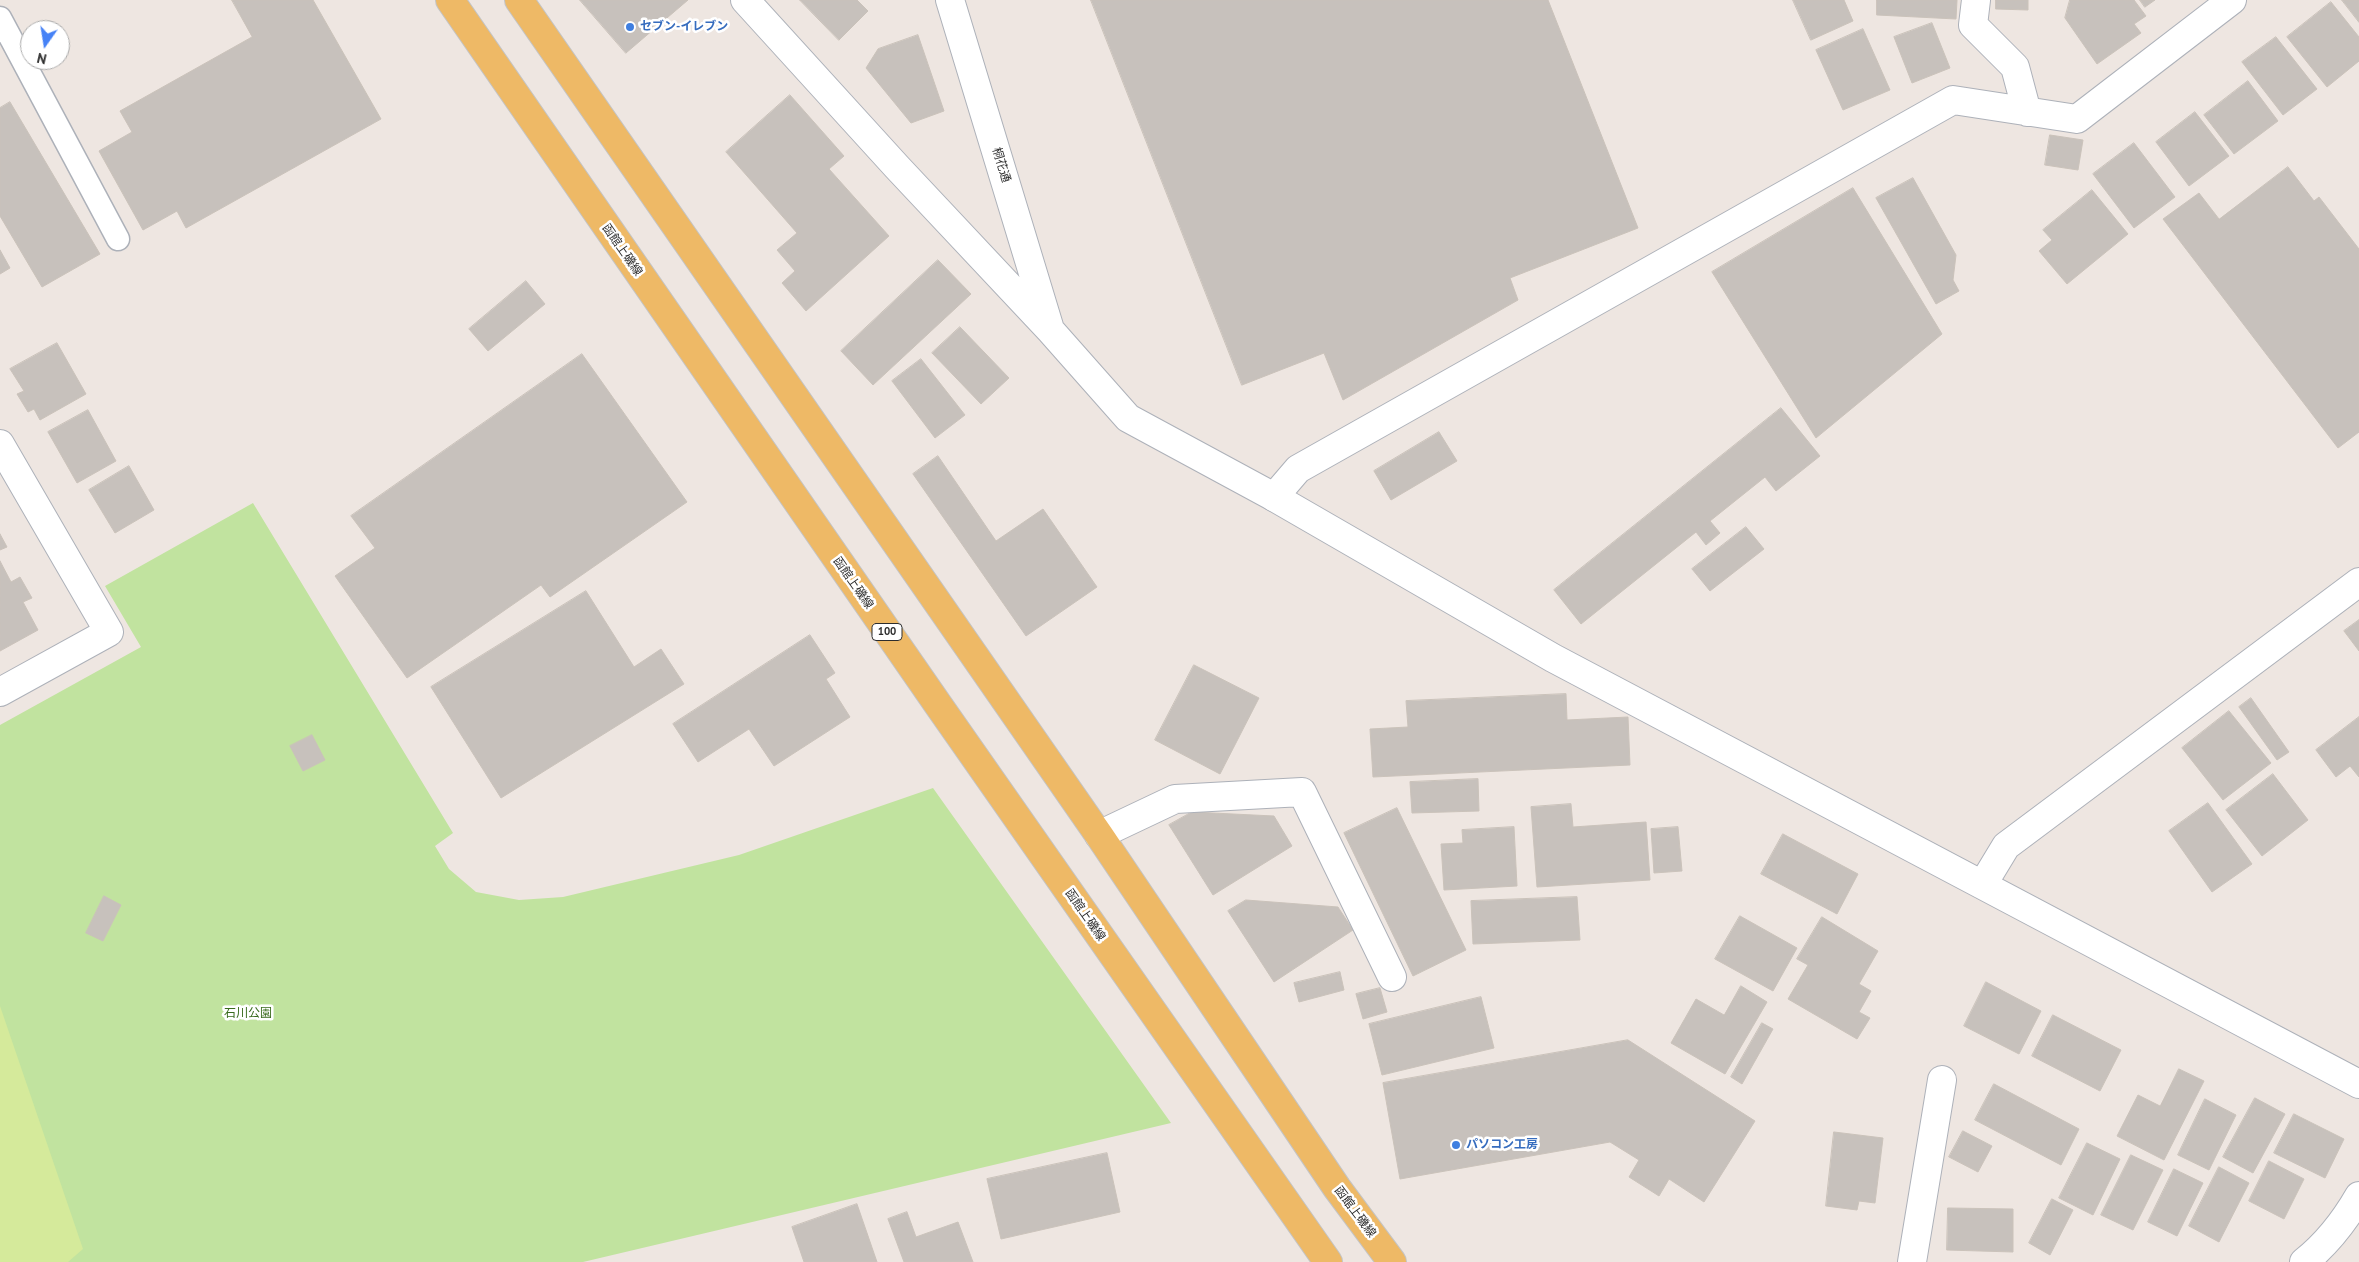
<!DOCTYPE html>
<meta charset="utf-8">
<style>
body{margin:0}
#map{position:relative;width:2359px;height:1262px;overflow:hidden;background:#eee6e1;font-family:"PT Sans",sans-serif}
canvas{display:block}
.north{position:absolute;left:20px;top:20px;width:50px;height:50px;box-sizing:border-box;background:#fff;border:1px solid #ababab;border-radius:50%;rotate:193deg;font-size:14px;font-weight:700;line-height:20px;text-align:center;color:#2d2d2d}
.north::after{content:'';display:block;margin:auto;width:18px;height:22px;background:#4682f6;clip-path:polygon(50% 0,100% 100%,50% 72%,0 100%)}
</style>
<div id="map">
<canvas width="2359" height="1262"></canvas>
<div class="north">N</div>
</div>
<script>
const c = document.querySelector('canvas').getContext('2d');
c.lineJoin = 'round';
function fill(path, color) { c.fillStyle = color; c.fill(path, 'evenodd'); }
function trace(path, color, width, dash) { c.strokeStyle = color; c.lineWidth = width; c.lineCap = dash ? 'butt' : 'round'; c.setLineDash(dash || []); c.stroke(path); }
function write(font, color, halo, rows, align = 'center') {
  c.font = font + ' "PT Sans","Noto Sans JP",sans-serif'; c.lineWidth = 5; c.setLineDash([]); c.textBaseline = 'middle'; c.strokeStyle = halo; c.fillStyle = color; for (const [text, x, y, turn = 0] of rows) {
    c.save(); c.translate(x, y); c.rotate((+turn || 0) * Math.PI / 180); c.textAlign = isNaN(turn) ? turn : align; if (halo) c.strokeText(text, 0, 0); c.fillText(text, 0, 0); c.restore();
  }
}
fill(new Path2D(`
 M253 503 453 833 435 846 449 869 476 892 519 900 563 897 739 855 933 788 1171 1123 583 1262H0V725L141 647 105 586Z`), '#c1e39f');
fill(new Path2D(`
 M0 1006 83 1249 68 1262H0Z`), '#d5ea9b');
const building = new Path2D(`
 M232 0H313L381 119 186 228 177 211 143 230 99 151 132 132 120 111 252 37Z
 M580 0H688L626 53Z
 M800 0H857L868 11 839 40Z
 M1091 0H1548L1638 228 1510 278 1518 300 1343 400 1324 353 1242 385Z
 M1793 0H1844L1853 21 1811 40Z
 M1877 0H1957L1956 19 1877 15Z
 M1996 0H2028V10L1996 9Z
 M2070 0H2134L2146 16 2134 24 2141 33 2097 64 2065 18Z
 M2140 0H2155L2145 7Z
 M2342 0H2359V22Z
 M2331 2 2359 37V61L2327 87 2287 37Z
 M1932 23 1950 68 1912 83 1894 37Z
 M1863 29 1890 90 1843 110 1816 50Z
 M918 35 944 111 911 123 866 68 878 49Z
 M2276 37 2317 89 2283 115 2242 62Z
 M2248 81 2278 121 2234 154 2204 115Z
 M790 95 844 156 829 169 889 236 806 311 782 283 795 271 777 250 797 233 726 152Z
 M10 102 100 254 42 287 0 216V108Z
 M2195 112 2229 156 2189 186 2156 142Z
 M2050 135 2083 140 2078 170 2045 165Z
 M2134 143 2175 197 2134 228 2093 174Z
 M2288 167 2314 201 2319 197 2359 249V432L2338 448 2163 219 2199 193 2219 219Z
 M1913 178 1956 255 1953 280 1959 291 1936 304 1876 198Z
 M1853 188 1942 334 1816 438 1712 272Z
 M2092 190 2128 234 2067 284 2039 251 2052 240 2043 230Z
 M0 250 10 268 0 274Z
 M938 260 971 294 873 385 841 351Z
 M526 281 545 304 488 351 469 329Z
 M960 327 1009 378 981 404 932 353Z
 M57 343 86 394 40 420 34 409 28 412 17 394 24 391 10 369Z
 M582 354 687 502 550 597 541 585 407 678 335 576 375 548 351 516Z
 M921 359 965 415 935 438 892 381Z
 M1781 408 1820 456 1776 491 1765 477 1710 521 1720 533 1706 545 1696 532 1581 624 1554 590Z
 M88 410 116 461 77 483 48 432Z
 M1439 432 1457 461 1391 500 1374 471Z
 M938 456 996 541 1043 509 1097 587 1026 636 913 474Z
 M129 466 154 510 115 533 89 490Z
 M1746 527 1764 549 1710 591 1692 569Z
 M0 534 7 547 0 550Z
 M0 561 11 582 20 577 32 598 23 602 38 630 0 651Z
 M586 591 634 667 661 649 684 684 501 798 431 687Z
 M2359 620V651L2344 631Z
 M810 635 835 673 826 679 850 717 774 766 749 729 698 762 673 724Z
 M1194 665 1259 698 1220 774 1155 740Z
 M1566 694 1567 720 1628 717 1630 765 1373 777 1370 729 1408 727 1406 701Z
 M2251 698 2289 752 2277 760 2239 707Z
 M2229 711 2271 763 2223 800 2182 748Z
 M2359 717V777L2350 766 2336 777 2316 750Z
 M312 735 325 760 303 771 290 746Z
 M2273 774 2308 820 2262 856 2226 810Z
 M1478 779 1479 811 1412 813 1410 782Z
 M2208 803 2252 864 2212 892 2169 831Z
 M1571 804 1573 827 1646 822 1650 880 1537 887 1531 807Z
 M1397 808 1466 950 1413 976 1344 833Z
 M1192 812 1274 816 1292 846 1213 895 1169 825Z
 M1514 827 1517 886 1444 890 1441 844 1463 843 1462 830Z
 M1678 827 1682 871 1654 873 1651 829Z
 M1783 834 1858 874 1837 914 1761 874Z
 M104 896 121 905 103 941 86 933Z
 M1577 897 1580 940 1473 944 1471 901Z
 M1246 900 1338 907 1353 930 1274 982 1228 911Z
 M1740 916 1797 948 1773 991 1715 959Z
 M1822 917 1878 951 1859 984 1871 991 1859 1012 1870 1018 1857 1039 1788 999 1808 965 1797 959Z
 M1340 972 1344 990 1299 1002 1294 983Z
 M1986 982 2041 1011 2019 1054 1964 1026Z
 M1741 986 1767 1002 1725 1074 1671 1043 1696 999 1724 1015Z
 M1380 988 1387 1012 1363 1019 1356 994Z
 M1481 997 1494 1048 1382 1075 1369 1024Z
 M2053 1015 2121 1050 2100 1091 2032 1056Z
 M1762 1023 1773 1029 1742 1084 1731 1077Z
 M1628 1040 1755 1121 1704 1202 1669 1179 1659 1196 1629 1177 1639 1160 1610 1142 1400 1179 1383 1083Z
 M2179 1069 2204 1081 2164 1160 2117 1136 2138 1095 2160 1106Z
 M1994 1084 2079 1129 2061 1165 1975 1120Z
 M2255 1098 2285 1114 2253 1173 2223 1157Z
 M2205 1099 2236 1115 2209 1170 2178 1155Z
 M2294 1114 2344 1139 2325 1178 2274 1153Z
 M1963 1131 1992 1146 1978 1172 1949 1157Z
 M1834 1132 1883 1138 1875 1203 1859 1201 1857 1210 1826 1206Z
 M2087 1143 2120 1159 2093 1215 2059 1198Z
 M1107 1153 1120 1212 1001 1239 987 1179Z
 M2131 1155 2163 1170 2133 1230 2101 1215Z
 M2269 1161 2304 1179 2284 1219 2249 1201Z
 M2219 1167 2249 1183 2219 1242 2189 1226Z
 M2174 1169 2203 1183 2177 1236 2148 1222Z
 M2052 1199 2073 1210 2050 1255 2029 1243Z
 M857 1204 877 1262H804L792 1227Z
 M1948 1208 2013 1209V1252L1947 1250Z
 M907 1212 916 1237 958 1222 973 1262H904L888 1219Z`);
fill(building, '#c7c1bc');
trace(building, '#cac2ba', 1);
const lane = new Path2D(`
 M0 18 118 239`);
const street = new Path2D(`
 M1976 0 1973 25 2015 67 2027 112
 M0 444 109 632 0 692
 M1274 497 1298 469 1953 100 2077 119 2232 0
 M1099 835 1175 799 1302 792 1392 977
 M1983 884 2006 846 2359 582
 M1912 1262 1942 1080`);
const secondary = new Path2D(`
 M745 0 897 167 1051 331 1128 418 1274 497 1553 658 2359 1084
 M950 0 1049 326
 M2304 1262C2328 1243 2344 1222 2359 1196`);
const primary = new Path2D(`
 M450 0 939 706 1328 1262
 M519 0 1099 835 1337 1188 1392 1262`);
trace(lane, '#adb1b9', 25);
trace(street, '#adb1b9', 30);
trace(secondary, '#adb1b9', 30);
trace(primary, '#c4c4c4', 30);
trace(lane, '#fff', 22);
trace(street, '#fff', 28);
trace(secondary, '#fff', 28);
trace(primary, '#eeb966', 28);
for (const [x, y, r, color] of [
 [630,27,5,"#3f7fe0"],
 [1456,1145,5,"#3f7fe0"]
]) { const dot = new Path2D(); dot.arc(x, y, r, 0, 2 * Math.PI); c.fillStyle = color; c.fill(dot); trace(dot, '#fff', 2); }
for (const [x, y, w] of [
 [887,632,30]
]) { const box = new Path2D(); box.roundRect(x - w / 2, y - 8.5, w, 17, 4); c.fillStyle = '#fff'; c.fill(box); trace(box, '#2d2d2d', 1); }
write('bold 11px', '#2d2d2d', null, [
 ["100",887,632]
]);
write('bold 12px', '#366cbe', '#fff', [
 ["セブン-イレブン",640,27],
 ["パソコン工房",1466,1145]
], 'left');
write('12px', '#2d2d2d', '#fff', [
 ["桐花通",1001,165,73],
 ["函館上磯線",622,250,55],
 ["函館上磯線",853,583,55],
 ["函館上磯線",1085,915,55],
 ["函館上磯線",1355,1212,53]
]);
write('12px', '#396b1d', '#fff', [
 ["石川公園",248,1014]
]);
</script>
